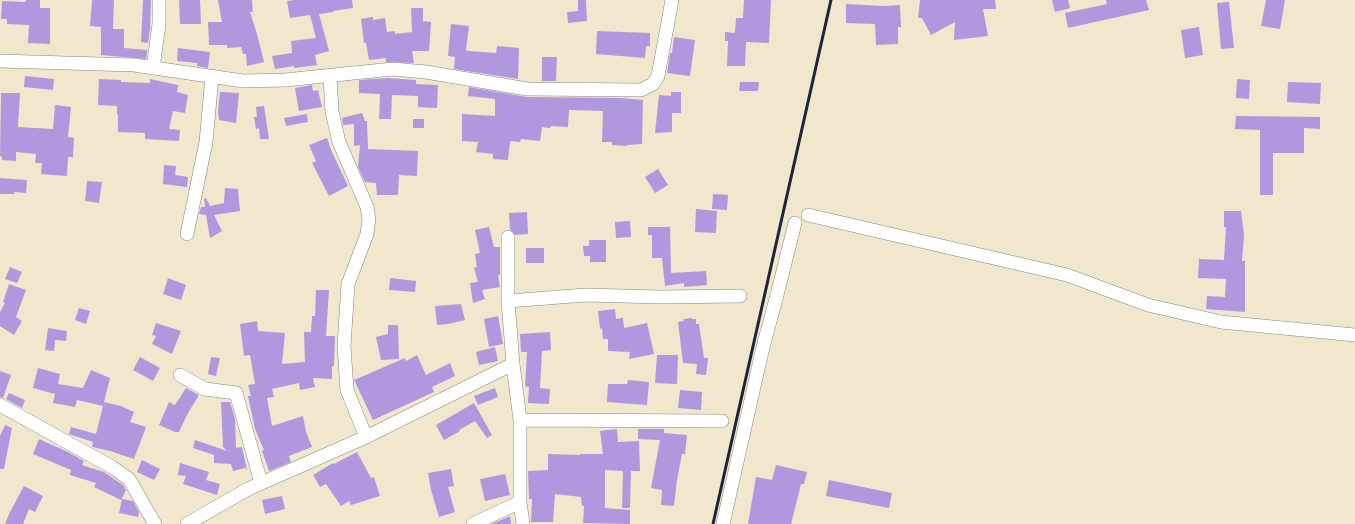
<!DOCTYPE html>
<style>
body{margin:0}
canvas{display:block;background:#f1e7cd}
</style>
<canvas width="1355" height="524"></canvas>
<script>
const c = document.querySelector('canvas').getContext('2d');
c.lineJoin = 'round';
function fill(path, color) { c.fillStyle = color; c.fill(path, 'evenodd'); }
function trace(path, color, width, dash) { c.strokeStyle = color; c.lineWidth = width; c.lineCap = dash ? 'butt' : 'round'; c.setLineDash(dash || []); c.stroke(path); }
fill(new Path2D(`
 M26 0H40V8H50V44L28 43 29 25 7 24V19H1L2 1 26 2Z
 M92 0H114L113 29H124V48L147 50 146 59 101 55V27L90 26Z
 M143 0H151L150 29 148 43 141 42Z
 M179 0H200L201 24H180Z
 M218 0H252L253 12H250L257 34 264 62 247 66 246 54H243L241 47 227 48V45H209L208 22H222Z
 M295 0H352L353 8 333 11V12L319 14 329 51 315 55 317 65 294 68V66L275 69 272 56 292 53 291 41 316 38 310 15 290 18 287 1Z
 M578 0H586L587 21 568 23 567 12 578 11Z
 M744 0H771L769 43 746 42 745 66H727L728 41H725V32L735 33 736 18H743Z
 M920 0H995L996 9H983L988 36 954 40 955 22 931 35 922 18H918Z
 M1052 0H1068L1070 8 1055 12Z
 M1106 0H1146L1149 10 1068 28 1065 13 1107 4Z
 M1266 0H1285L1280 29 1261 26Z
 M1229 2 1234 48 1221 49 1217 3Z
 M846 4 883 6 900 5 901 27H898V44L876 45 875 24 846 23Z
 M411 8H423V21L431 22 429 51H412L414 63 386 62V58L369 60 366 43H364L361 19 373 17V20L385 18 387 32 395 31V34L412 32Z
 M451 24 469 26 466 50 469 51 496 53 497 46 519 48 518 79 454 69 455 57 448 56Z
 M1199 27 1203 55 1185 58 1181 30Z
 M597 31 650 33V46H646L645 58 596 54Z
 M674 37 695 40 690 76 667 73 670 53H672Z
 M178 48 210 52 208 68 197 66V63L177 61Z
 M542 57H557L556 81H542Z
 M25 76 54 79 53 90 24 87Z
 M388 78 416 80V84L438 85 437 108 418 107V96L392 95 391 119H379L380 94 359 93V80Z
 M99 79 121 80V82L150 83V79L178 85 177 92 188 95 185 113 173 111 169 129 180 130 179 141 145 139V133L118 132V114H117V106L98 105Z
 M1237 79 1250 80 1249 99 1236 98Z
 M740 82H759L758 91H739Z
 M1288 82 1321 83 1320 104 1287 102Z
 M312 85 313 91 318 90 322 107 299 111 295 88Z
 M469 87 527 97 621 98 643 100 642 144 627 145V146L612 145V142H602L603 111 569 110 568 127 551 126 550 128 542 127 540 141 521 139 520 142 510 141 508 160 493 159V154L476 152 478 142 462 141V114L495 116V99L468 96Z
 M220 92 239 93 236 123 219 120 218 111Z
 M671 92H681V113H672V132L655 133 659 95 671 96Z
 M1 93H20L18 127 53 129 55 105 71 107 68 137 74 138 73 157H68L67 176 41 174 42 163H35L36 154 16 152V161L2 160V157L0 156Z
 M264 106 269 139H260L259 128 256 129 254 117H257L256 107Z
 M362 113 365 121H367L368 149 418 151 417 176 399 175 398 195H377L376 183 365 182 358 167 360 145 354 146V124L343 125 342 118Z
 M307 114 308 122 286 126 284 118Z
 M1236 116 1320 117V129L1304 128V153H1273V195H1260V130L1235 129Z
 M413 119H424V128H413Z
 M327 138 332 152 348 186 329 196 312 163 316 161 309 145Z
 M164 165 176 166 175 175 188 177 187 187 163 184Z
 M658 169 668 185 655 193 645 177Z
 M0 178 27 180 26 193 14 192V194H0Z
 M87 181 102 182 99 203 85 201Z
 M225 188 238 189 240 211 214 215 222 231 210 238 206 215 199 214 201 207H205L204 199 206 198 210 206 224 203Z
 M713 194 728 195 727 210 712 209Z
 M696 209 717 211 716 233 695 232Z
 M1224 211H1241L1244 235 1242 261H1245V312L1206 309 1207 296 1225 297 1226 279 1198 278 1199 259 1224 260 1226 227H1224Z
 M527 212 528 234 515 235 510 229 509 213Z
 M630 221 631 237 616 238 615 222Z
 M489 227 494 247H500V275H498L500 287 482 290 485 299 473 303 470 283 478 282 474 268 477 267 475 254 480 253 475 230Z
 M648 227H670L671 273 706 271 707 285 684 287V283L665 286 662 258H652V235H648Z
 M589 240H606V262H590V256H584L583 246H589Z
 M526 248H544V263H526Z
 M10 267 22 272 17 283 5 279Z
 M168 278 186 285 181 300 163 294Z
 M390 278 416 281 415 292 389 290Z
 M9 284 26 290 16 317 22 321 14 335 0 326V312L5 303 3 302Z
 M316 290H329L326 336H335L334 366H332V379L313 378 315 387 300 390 299 383 272 389 274 397 267 398 272 426 303 416 306 432 312 447 289 456 291 462 269 471 262 451 264 450 255 429 248 396H251L248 385 255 384 250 355 244 356 240 324 257 321 258 331 285 333 282 364 305 362 304 332H311L312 316H315Z
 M461 304 465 320 448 324 437 325 435 306Z
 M79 308 90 311 86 324 75 320Z
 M615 309 616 319 623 318 624 328 647 323 654 354 629 359 630 352 608 351V339H603L602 328 600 329 598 311Z
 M498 316 503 344 489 347 484 319Z
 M692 318V319H696V324H699L704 358H708L706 375 696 374 697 364 683 363 678 322 684 321 683 319Z
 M156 323 181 331 172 354 152 344 156 336 152 335Z
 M388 325H398L399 359 381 360 376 337 388 334Z
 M48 328 67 331 66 341 55 340 54 351 45 350Z
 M550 332 551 350 542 351 540 388 550 389 549 404 528 403 529 387 525 386 527 352H521L520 334Z
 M495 347 498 361 479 365 476 352Z
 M417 355 426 375 450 363 455 376 432 387 434 392 373 420 354 380 405 358 406 361Z
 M657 355H678L677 384 655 383Z
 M140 357 160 368 153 381 133 370Z
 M211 357 220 358 216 376 208 374Z
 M38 368 60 374 58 384 83 388 91 370 110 378 103 406 77 400 75 407 53 403 55 394 33 388Z
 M0 371 11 375 3 398 0 397Z
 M628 380 649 382 647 405 607 402 608 384H627Z
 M186 388 199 395 188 413 179 432H175L159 425 169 402 175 405Z
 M495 388 498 397 478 405 474 396Z
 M680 390 702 392 701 410 678 408Z
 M9 393 25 400 22 408 6 399Z
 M104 402 121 406 134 412 130 422 146 427 134 459 110 451 93 447H92L93 442 69 434 71 427 96 434Z
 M221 402H230L235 419 236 448 242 447 247 470 245 468 233 471 231 464 214 463V455L193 448 195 440 227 451 223 447Z
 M474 403 492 435 487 438 475 421 459 430 460 431 444 440 436 425Z
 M5 425 12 428 4 469H0V436Z
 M617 429 618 442 639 441 640 471H631L630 508H622L623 471 605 470V508L630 510V524L583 523 584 506H582L581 497 555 494 553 522H531L532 499H529L528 471 548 470V454L580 455V454H603L600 431Z
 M638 429H664V433L687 435 685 454H682L677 480 674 506 661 505 662 490 651 488 660 440 638 439Z
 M39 439 68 452 84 461 82 465 104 472 123 485 126 490 121 500 94 487 96 483 70 475 71 470 33 454Z
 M357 452 371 478 374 477 380 496 351 505 349 501 341 506 326 484 320 487 313 475 333 463 334 464Z
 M142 460 160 469 154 480 137 472Z
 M180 463 209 472 206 480 220 484 217 495 183 484 186 476 178 475Z
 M776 465 807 472 804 484H801L791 524H748L756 477 772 480Z
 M451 469 454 486 448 487 455 512 439 517 431 490 428 473Z
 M505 474 510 495 485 501 480 479Z
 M829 480 892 493 889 508 826 496Z
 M24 486 43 496 35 512 29 509 23 524H5L10 512Z
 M282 496 285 509 265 514 262 500Z
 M122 499 133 501 139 512 138 517 119 513Z
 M510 516 511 524H492Z`), '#b098de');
const street = new Path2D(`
 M0 61 134 65 243 81 285 80 393 69 426 72 527 89 641 90 653 84 658 76 672 0
 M153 68 159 24V0
 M330 76 332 112 339 142 367 207 369 219 367 234 348 284 344 346 347 390 366 437
 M808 215 1067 275 1148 305 1221 322 1355 335
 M187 234 206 142 212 77
 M508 237V301L513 364 520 420V502L523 524
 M508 301 586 295 659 297 740 296
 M180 375 205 389 236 393 261 483
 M0 405 112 467 129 479 155 524
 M520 420 722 421
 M187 524 248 489 366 437 513 364
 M473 524 520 502
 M723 524 763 347 776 299 795 223`);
trace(street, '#8a8484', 14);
trace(street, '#fff', 13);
trace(new Path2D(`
 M713 524 831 0`), '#22223b', 3);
</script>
